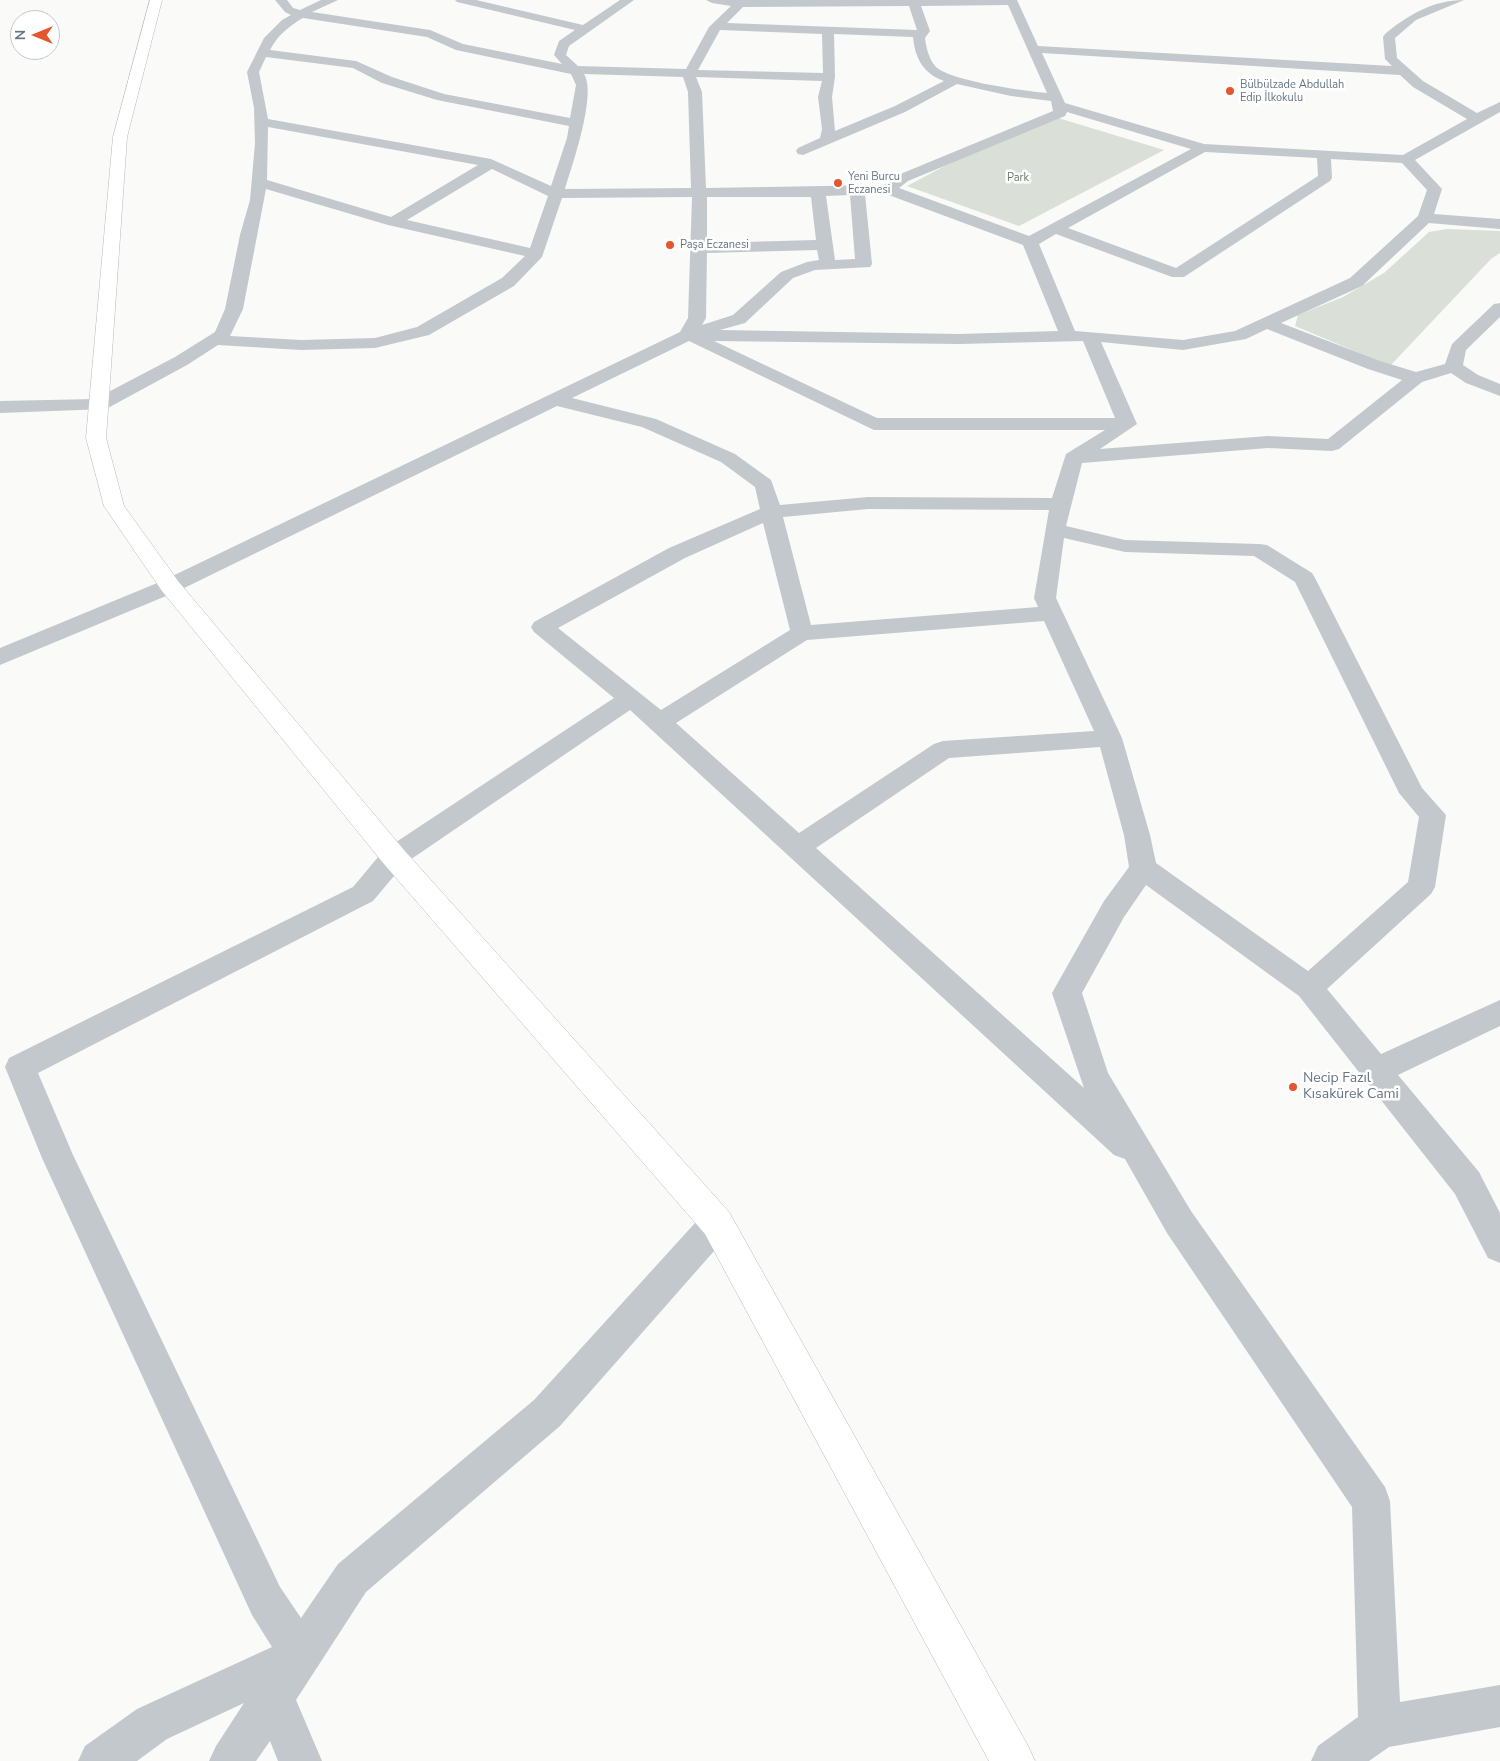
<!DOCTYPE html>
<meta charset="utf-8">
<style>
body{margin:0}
#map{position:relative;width:1500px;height:1761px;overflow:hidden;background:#fafaf8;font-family:"Nunito Sans",sans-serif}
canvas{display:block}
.north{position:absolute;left:10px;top:10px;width:50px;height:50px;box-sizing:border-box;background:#fff;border:1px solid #c1c8cd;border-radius:50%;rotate:270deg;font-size:14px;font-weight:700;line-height:20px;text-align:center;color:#657683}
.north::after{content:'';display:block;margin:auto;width:18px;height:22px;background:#e4572e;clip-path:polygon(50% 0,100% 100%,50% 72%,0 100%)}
</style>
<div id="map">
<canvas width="1500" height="1761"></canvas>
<div class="north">N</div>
</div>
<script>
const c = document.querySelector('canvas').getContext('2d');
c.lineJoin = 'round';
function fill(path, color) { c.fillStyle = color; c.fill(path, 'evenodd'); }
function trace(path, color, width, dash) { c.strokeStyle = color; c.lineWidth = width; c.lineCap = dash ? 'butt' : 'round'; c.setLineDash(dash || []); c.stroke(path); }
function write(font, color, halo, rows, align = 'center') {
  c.font = font + ' "Nunito Sans",sans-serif'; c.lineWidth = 5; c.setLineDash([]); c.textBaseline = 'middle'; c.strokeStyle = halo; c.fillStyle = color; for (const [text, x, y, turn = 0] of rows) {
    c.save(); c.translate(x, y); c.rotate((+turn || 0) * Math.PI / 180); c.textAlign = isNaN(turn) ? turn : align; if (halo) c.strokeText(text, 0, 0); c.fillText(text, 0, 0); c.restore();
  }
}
fill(new Path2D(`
 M1058 118 1164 150 1019 226 907 186 988 143Z
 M1447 229 1500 231V253L1491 259 1390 366 1295 326 1298 315 1343 297 1384 273 1429 232Z`), '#dadfd7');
const major = new Path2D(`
 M150 0H162L127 137 106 438 124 506 178 581 404 850 729 1212 1028 1746 1035 1761H989L705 1234 384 864 162 591 104 506 86 438 113 137Z`);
trace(major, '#b5babe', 1);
fill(new Path2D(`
 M275 0H287L293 8 300 10 321 0H338L312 12 430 30 463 44 562 64 554 55 559 41 575 30 457 2 455 0H476L583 25 620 0H634L569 46 566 55 578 66 686 69 709 27 731 6 712 3 706 0H1017L1038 46 1392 66 1385 59 1383 37 1385 34C1408 15 1433 0 1464 0L1416 20 1395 38 1397 58 1423 81 1477 113 1500 102V112L1415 160 1442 189 1434 214 1500 219V229L1429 223 1362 286 1281 323 1380 361 1416 372 1445 364 1452 344 1494 304 1500 303V317L1466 350 1463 365 1478 375 1500 384V396L1466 383 1451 373 1422 382 1339 449 1332 451 1268 448 1082 463 1066 526 1125 540 1259 544 1267 545 1312 573 1315 578 1422 788 1446 815 1435 887 1431 894 1327 989 1381 1054 1500 1000V1026L1398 1075 1479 1172 1500 1213V1263L1488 1258 1455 1194 1299 996 1146 885 1124 917 1082 993 1108 1073 1191 1211 1385 1487 1390 1501 1400 1702 1500 1685V1727L1389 1747 1369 1761H1311L1318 1746 1358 1717 1352 1507 1167 1233 1125 1159 1114 1155 630 710 404 864 373 901 38 1073 73 1155 280 1587 301 1618 338 1564 534 1400 705 1212 717 1207 729 1212 734 1223 729 1234 560 1426 366 1592 296 1700 322 1761H278L270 1741 256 1761H209L216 1746 244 1703 167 1739 137 1761H78L85 1746 137 1709 272 1647 252 1615 42 1158 5 1067 9 1058 353 887 384 850 614 698 534 632 531 627 534 622 669 548 760 509 755 487 721 462 642 427 557 406 178 591 0 665V648L162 581 680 332 688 318 692 197 562 198 542 257 514 286 429 335 375 348 301 350 218 345 187 365 106 409 0 413V401L95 399 175 357 215 332 225 309 240 235 250 200 255 143 254 108 247 72 264 38 282 20 291 15 285 12ZM1008 5 1047 93C1024 91 951 81 936 67 929 60 926 47 925 38L930 31 921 6ZM909 6 917 30 727 23 743 7ZM303 18 427 37 456 50 571 74 576 85 570 118 444 94 392 77 356 61 270 50C277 36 289 26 303 18ZM720 30 822 34 823 73 698 70ZM834 34 913 37C915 59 924 74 944 81L895 106 835 131 832 97 835 77ZM1042 53 1400 75 1413 87 1467 119 1403 155 1204 144 1065 103ZM266 57 353 68 382 83 437 100 569 126 567 138 551 186 491 159 268 119 259 72ZM584 74 683 77 688 92 691 188 565 189C572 166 597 94 584 74ZM696 77 822 81 818 97 822 129 820 138 798 148 796 151 798 154 803 155 905 112 957 84 1011 96 1051 101 1053 111 898 175 884 185 706 188 702 92ZM1067 112 1191 149 1029 236 899 188 908 181 1065 116ZM268 127 478 165 391 217 267 180ZM1205 152 1317 158 1318 176 1176 268 1068 228ZM1331 159 1402 163 1427 190 1418 216 1350 278 1235 331 1183 340 1075 331 1039 244 1056 234 1172 277H1184L1330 181 1332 178ZM492 169 548 196 530 248 407 220ZM266 189 388 225 525 256 502 278 417 327 375 338 301 340 230 336 243 309ZM865 194H886L1023 245 1058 331 959 334 720 330 745 323 793 278 815 270 870 267 872 264ZM850 195 855 259 835 260 826 196ZM707 197H811L816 240 707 243ZM817 250 819 260 807 262 781 272 733 315 702 325 706 318 707 253ZM1267 329 1368 369 1402 380 1328 439 1268 436 1100 449 1137 424 1101 342 1183 350 1246 339ZM689 341 874 430H1105L1066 454 1052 498 868 497 780 505 771 480 735 454 656 419 572 398ZM714 341 959 344 1083 341 1115 418H877ZM868 509 1049 510 1034 598 1038 607 811 625 783 517ZM763 523 790 630 661 710 558 628 685 558ZM1064 538 1125 552 1254 556 1295 582 1399 793 1419 817 1408 882 1308 971 1156 863 1150 835 1122 738 1056 598ZM1044 621 1094 731 943 741 934 744 799 833 676 723 807 640ZM1100 747 1124 835 1129 867 1104 901 1052 993 1084 1088 816 848 949 758Z`), '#c3c8cc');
fill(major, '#fff');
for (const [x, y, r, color] of [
 [1230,91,5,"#e4572e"],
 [838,183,5,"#e4572e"],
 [670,245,5,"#e4572e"],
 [1293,1087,5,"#e4572e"]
]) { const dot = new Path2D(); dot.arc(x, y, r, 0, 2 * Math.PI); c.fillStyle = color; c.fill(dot); trace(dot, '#fff', 2); }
write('11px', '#657683', '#fff', [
 ["Bülbülzade Abdullah",1240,85],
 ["Edip İlkokulu",1240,98],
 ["Yeni Burcu",848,177],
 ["Eczanesi",848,190],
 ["Paşa Eczanesi",680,245]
], 'left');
write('11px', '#687a64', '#fff', [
 ["Park",1018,178]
]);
write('14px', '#657683', '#fff', [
 ["Necip Fazıl",1303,1079],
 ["Kısakürek Cami",1303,1095]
], 'left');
</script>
